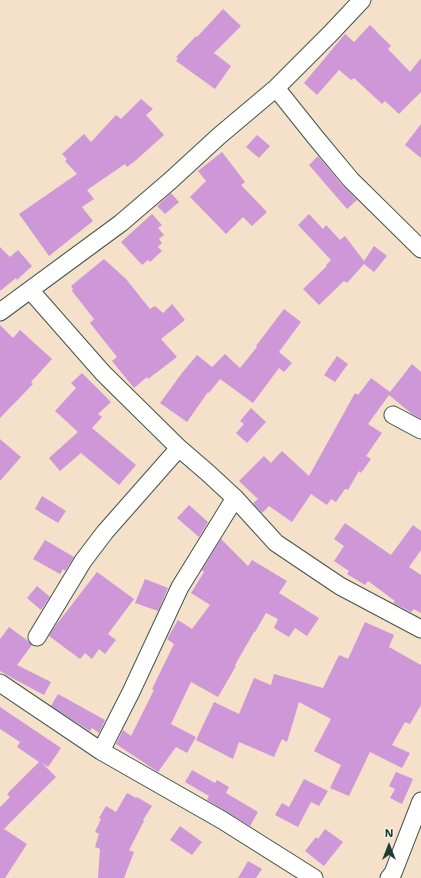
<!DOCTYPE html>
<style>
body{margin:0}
#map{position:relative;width:421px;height:878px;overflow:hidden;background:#f5e1c9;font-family:"Shantell Sans",sans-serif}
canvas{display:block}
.north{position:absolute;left:369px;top:826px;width:40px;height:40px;-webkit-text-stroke:3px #f7f3e8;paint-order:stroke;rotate:0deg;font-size:11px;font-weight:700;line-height:16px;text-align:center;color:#1f3d34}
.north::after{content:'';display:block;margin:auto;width:14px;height:18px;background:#1f3d34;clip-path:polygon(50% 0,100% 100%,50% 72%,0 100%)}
</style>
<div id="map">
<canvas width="421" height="878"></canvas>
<div class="north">N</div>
</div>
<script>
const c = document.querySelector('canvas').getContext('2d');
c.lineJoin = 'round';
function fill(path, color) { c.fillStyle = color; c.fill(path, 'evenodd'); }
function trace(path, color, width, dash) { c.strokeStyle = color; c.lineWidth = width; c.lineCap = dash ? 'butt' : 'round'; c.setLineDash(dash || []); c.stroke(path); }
fill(new Path2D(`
 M223 9 241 26 214 53 231 66 215 89 176 61 178 58 176 57 196 36 197 37Z
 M370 25 391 46 388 49 410 72 421 58V92L399 114 385 101 382 104 354 78 351 80 339 70 317 95 304 83 345 34 354 42Z
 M141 99 153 109 146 115 164 135 135 161 127 167 125 164 87 190 94 199 82 207 93 221 49 256 19 214 77 174 65 161 67 159 62 154 84 134 91 142 116 115 121 119Z
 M421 124V158L405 145Z
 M257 135 270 146 259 158 246 147Z
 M222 152 245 182 241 185 267 212 252 226 243 217 226 234 190 197 206 181 198 171Z
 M318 156 343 186 357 200 347 209 309 165Z
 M171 193 179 202 165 214 157 206Z
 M152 214 162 225 158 228 164 235 159 239 162 243 158 247 162 251 150 262 148 260 142 265 121 242Z
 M309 214 323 229 326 225 340 240 345 236 364 261 374 246 387 256 374 272 364 264 347 283 344 281 319 305 303 289 327 266 326 265 331 260 298 225Z
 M0 247 10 257 18 250 32 266 17 280 16 278 0 291Z
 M104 259 126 279 150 309 155 306 163 313 172 304 185 320 161 339 177 357 148 379 147 377 134 388 112 361 117 357 90 323 94 319 72 291 73 289 71 286Z
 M284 309 301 322 279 352 292 363 284 372 279 368 253 403 220 379 209 393 208 392 187 422 160 403 182 373 197 355 212 367 225 354 240 368 257 347 256 346Z
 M0 325 13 338 20 330 52 359 31 382 33 384 0 418Z
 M337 356 348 364 335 382 324 375Z
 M412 364 421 372V419L412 414 389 395 368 424 382 433 366 456 371 459 361 473 359 471 348 490 345 489 336 502 331 499 327 505 311 494 292 522 269 506 262 513 253 503 258 499 239 481 264 456 271 463 282 451 309 476 355 393 358 395 371 378 390 392Z
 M82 373 111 402 98 414 102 417 92 428 136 465 119 485 81 453 60 471 49 458 78 432 55 411 76 388 71 383Z
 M251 408 266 422 247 443 236 433 244 424 240 421Z
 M0 439 21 457 0 481Z
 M42 496 66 511 58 523 35 509Z
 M189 505 208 522 199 537 177 518Z
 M345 523 391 555 413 525 421 531V550L409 567 421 575V613L414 609 411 612 393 603 395 601 368 581 365 585 347 574 349 571 334 561 344 546 334 539Z
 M221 539 248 566 252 560 287 581 279 593 319 618 307 636 295 628 289 637 274 628 278 619 266 613 255 632H254L235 665 236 666 218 697 191 682 171 724 196 737 187 753 176 747 158 772 116 744 123 730 131 736 154 690 152 689 174 644 167 639 178 620 192 629 210 605 191 593 204 572 202 570Z
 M45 540 74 557 65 571 63 569 60 574 33 559Z
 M97 572 134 599 108 634 116 640 105 654 99 649 92 659 85 653 80 659 49 636 53 629Z
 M145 579 168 588 158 611 135 603Z
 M37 586 50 597 41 610 27 598Z
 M365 622 394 635 389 647 421 665V705L410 724 405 722 392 745 410 753 402 768 370 752 349 796 330 788 341 765 314 751 331 719 299 702 287 742 282 739 274 757 239 742 233 759 196 740 214 702 239 714 254 678 271 685 274 674 323 688 339 655 348 659Z
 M9 627 28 641 32 645 17 665 51 682 44 695 14 679 0 671V639Z
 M58 694 105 720 99 733 92 728 90 731 51 706Z
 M0 707 61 748 48 767 42 763 56 777 4 829 27 844 5 878H0V807L10 797 7 794 39 762 17 747 20 742 0 729Z
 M192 770 215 783 217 780 229 787 226 793 258 812 250 826 207 800 209 796 185 782Z
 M396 772 413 779 402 804 390 798 395 789 389 786Z
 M304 779 328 791 319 806 311 802 298 827 275 815 282 803 289 807Z
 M127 793 136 798 137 797 152 806 143 820 144 821 129 850 134 852 124 878H98L100 849 95 847 99 834 95 832 101 819 99 818 106 806 116 812Z
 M180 826 202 842 192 855 170 840Z
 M325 829 343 842 324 866 305 851 316 837 318 839Z
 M248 861 262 869 256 878H238Z`), '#cd97d8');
const minor = new Path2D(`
 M276 88 316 138 351 180 421 249
 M30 290 103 373 179 448 208 473 235 498 276 543 340 586 421 629
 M0 312 121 223 170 181 219 136 276 88 330 34 362 0
 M393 415 421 430
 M37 637 83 561 105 532 179 448
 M0 683 101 751 222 820 314 878
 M101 751 131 692 180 587 235 498
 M389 878 393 873 421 801`);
trace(minor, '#3f564a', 19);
trace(minor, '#fff', 17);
</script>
